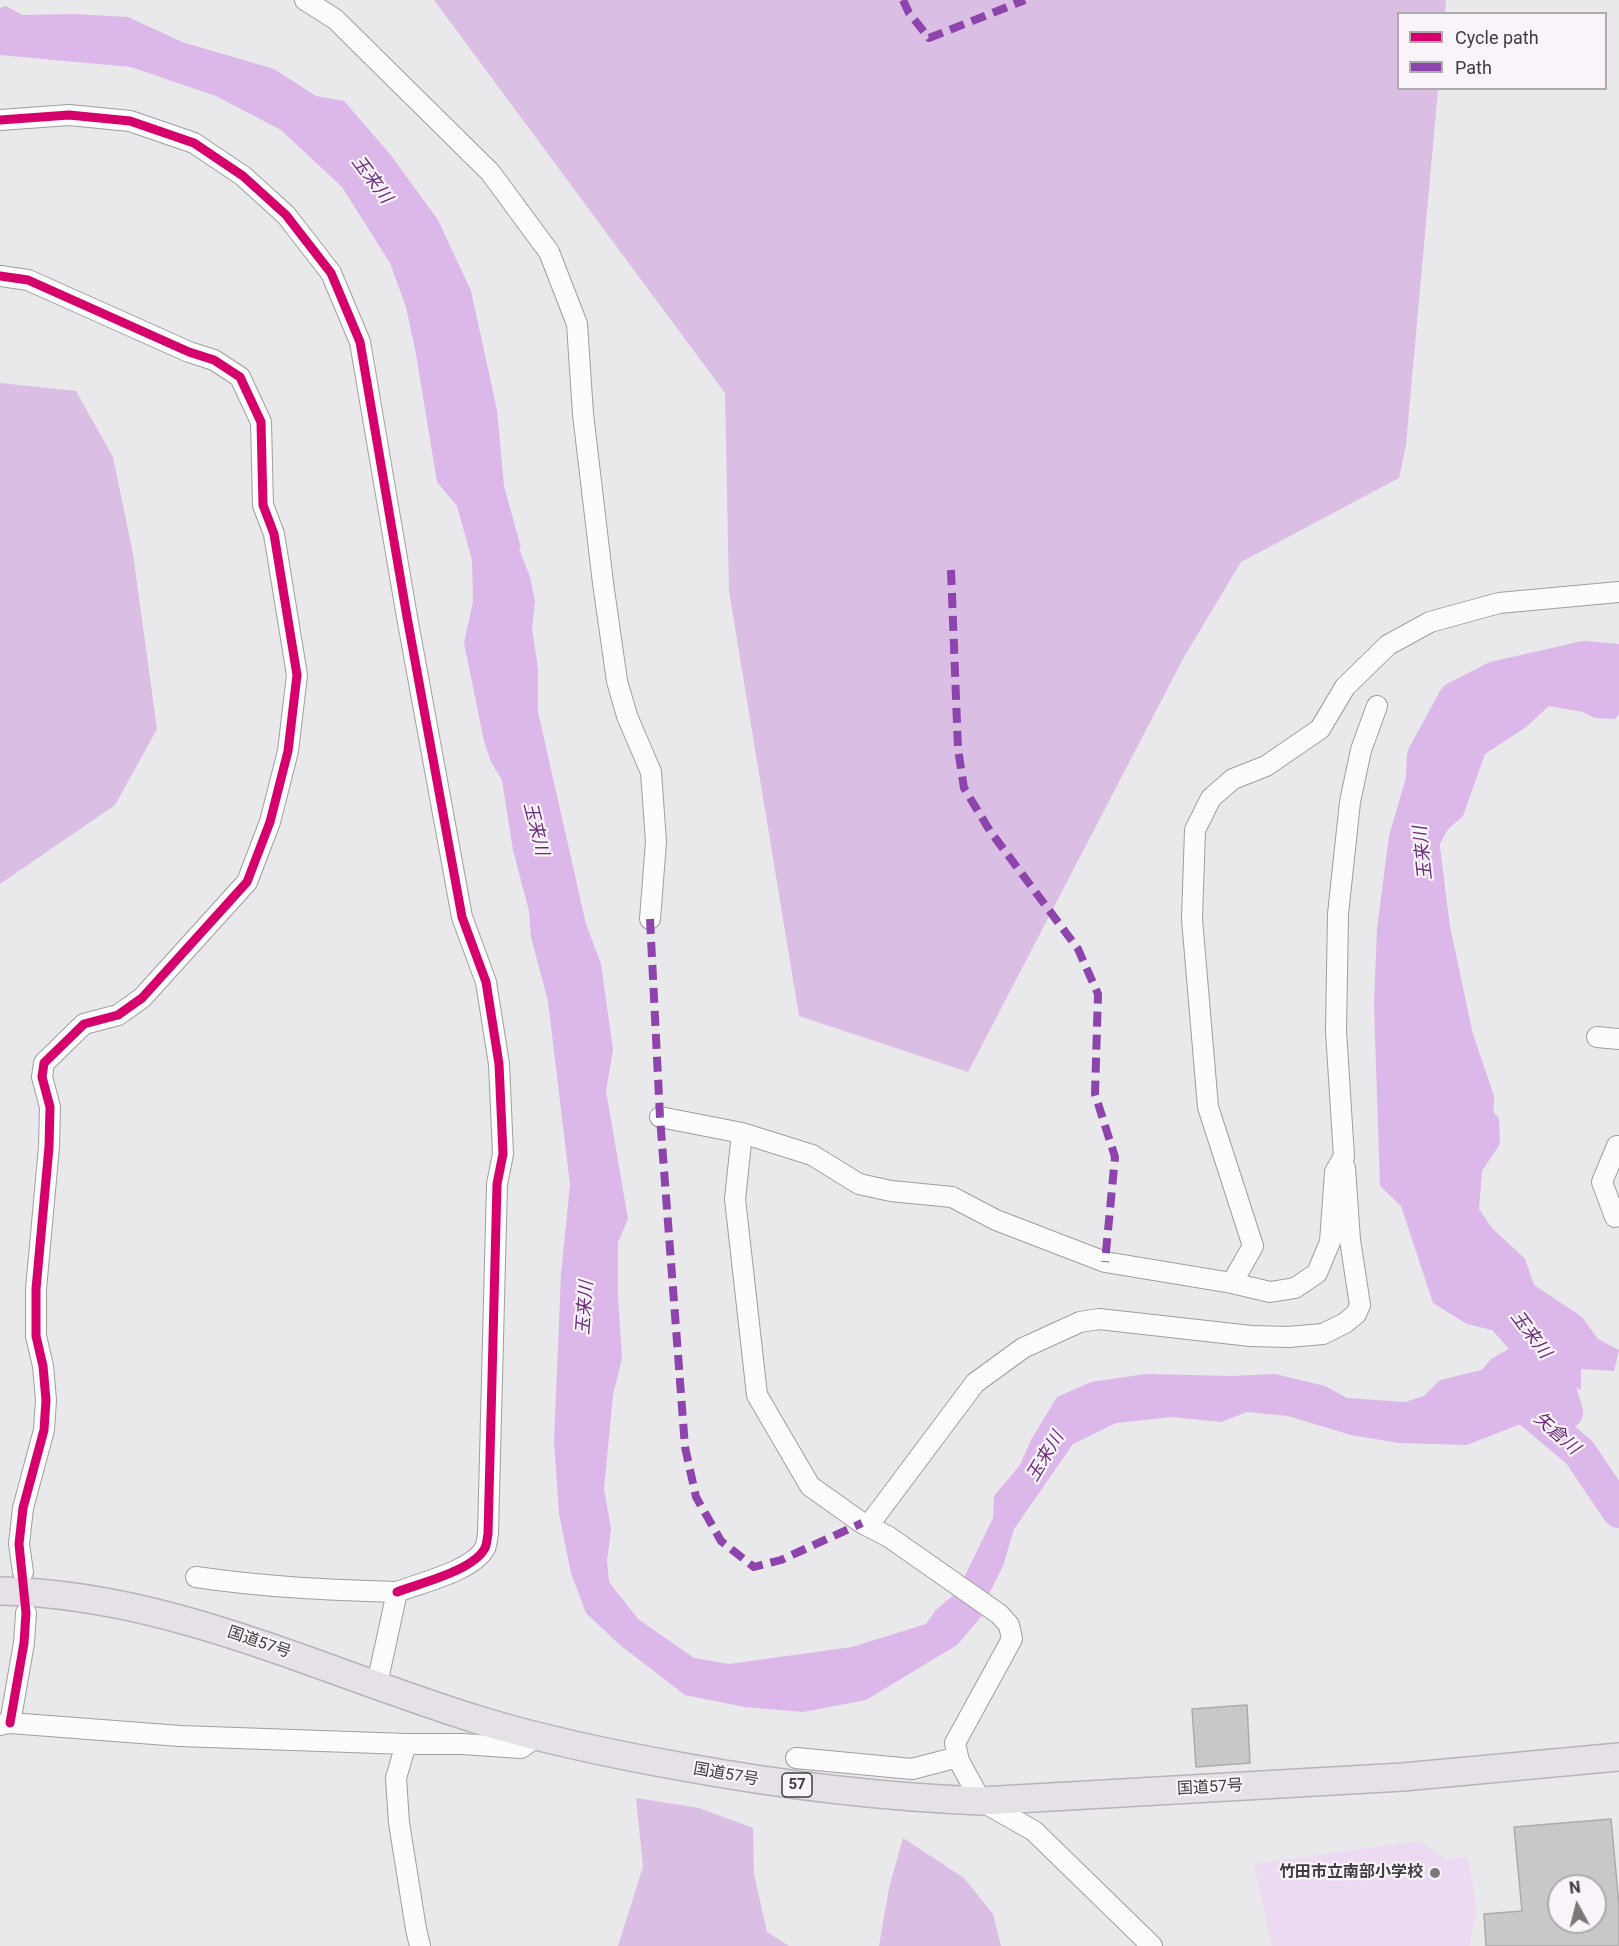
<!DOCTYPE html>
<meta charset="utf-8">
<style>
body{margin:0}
#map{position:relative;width:1619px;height:1946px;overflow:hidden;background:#e9e8ea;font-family:Roboto,sans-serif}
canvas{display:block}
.legend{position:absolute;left:1397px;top:12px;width:210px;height:78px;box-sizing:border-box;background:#f8f4f9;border:2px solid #aeaaae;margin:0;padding:8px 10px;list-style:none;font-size:18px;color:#3e3c3e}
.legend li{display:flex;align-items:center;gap:12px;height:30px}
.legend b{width:30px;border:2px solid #aeaaae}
.north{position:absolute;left:1547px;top:1874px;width:60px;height:60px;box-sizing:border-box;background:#f8f4f9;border:2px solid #aeaaae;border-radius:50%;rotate:353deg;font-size:16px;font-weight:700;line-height:24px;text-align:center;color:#3e3c3e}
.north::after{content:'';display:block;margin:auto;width:21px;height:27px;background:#7a787a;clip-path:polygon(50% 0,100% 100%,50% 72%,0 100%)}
</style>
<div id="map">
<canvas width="1619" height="1946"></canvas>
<ul class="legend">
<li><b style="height:8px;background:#d6006c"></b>Cycle path</li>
<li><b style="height:8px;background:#8e44ad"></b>Path</li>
</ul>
<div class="north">N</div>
</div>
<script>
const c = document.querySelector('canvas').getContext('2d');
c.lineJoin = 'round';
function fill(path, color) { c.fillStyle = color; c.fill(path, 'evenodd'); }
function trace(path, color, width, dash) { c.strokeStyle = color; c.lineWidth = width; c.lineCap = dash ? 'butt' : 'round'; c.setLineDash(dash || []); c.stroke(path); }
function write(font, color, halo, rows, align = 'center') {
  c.font = font + ' Roboto,"Noto Sans JP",sans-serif'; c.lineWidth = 4.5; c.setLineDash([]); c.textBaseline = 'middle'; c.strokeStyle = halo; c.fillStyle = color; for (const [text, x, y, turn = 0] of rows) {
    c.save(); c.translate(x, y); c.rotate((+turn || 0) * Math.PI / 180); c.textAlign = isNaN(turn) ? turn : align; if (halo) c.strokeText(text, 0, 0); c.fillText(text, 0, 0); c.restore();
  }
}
fill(new Path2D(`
 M1419 1841 1446 1860 1468 1857 1477 1910 1471 1934 1470 1946H1272L1254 1864Z`), '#ecd9f2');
fill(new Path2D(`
 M434 0H1446L1445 13 1398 14V88L1438 89 1406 445 1399 478 1241 562 1184 657 968 1072 799 1016 729 591 725 393Z
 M0 383 76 391 113 457 133 554 157 729 115 805 0 884Z
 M636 1798 699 1808 753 1828 754 1874 767 1932 789 1946H618L643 1867Z
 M903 1838 964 1878 993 1914 1001 1946H879L889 1888Z`), '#dbbee4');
fill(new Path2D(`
 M6 6 22 15 73 14 128 17 182 42 274 69 316 96 344 101 390 154 438 220 471 291 497 410 504 486 521 548 519 549 530 577 535 601 532 628 538 669V712L586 924 601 964 613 1050 606 1091 628 1219 618 1242V1297L622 1358 613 1395 604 1489 611 1529 607 1561 609 1582 638 1619 694 1658 729 1664 852 1647 926 1624 936 1610 957 1592 993 1518 994 1496 1020 1465 1031 1440 1057 1397 1091 1382 1146 1374 1232 1376 1275 1374 1325 1386 1347 1398 1405 1402 1424 1396 1440 1380 1482 1370 1491 1359 1509 1349 1492 1330 1467 1324 1433 1303 1401 1206 1380 1186 1374 1005 1377 929 1389 836 1405 781 1431 751 1444 746 1464 712 1496 683 1516 688 1558 667 1602 672 1619 665V714L1615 719 1595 718 1583 712 1549 706 1526 727 1485 754 1463 816 1448 829 1435 853 1425 893 1423 924 1444 946 1452 982 1447 1030 1463 1065 1460 1099H1484L1499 1119 1500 1144 1482 1171 1479 1209 1491 1227 1525 1259 1534 1285 1582 1317 1598 1339 1619 1350 1614 1371 1581 1369V1390L1566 1381 1556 1396 1528 1421 1467 1445 1399 1443 1351 1435 1288 1416 1247 1412 1221 1422 1172 1417 1116 1423 1073 1444 1014 1529 1003 1566 988 1596 986 1611 957 1645 866 1700 803 1712 745 1707 685 1695 620 1645 586 1613 571 1573 559 1514 554 1441 561 1274 570 1185 548 1001 531 937 529 911 513 850 502 780 491 762 484 741 464 643 473 602 472 560 457 506 437 482 416 354 406 307 390 263 342 187 281 130 216 96 131 67 0 55V8Z`), '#dcb7e9');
trace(new Path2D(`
 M1475 1145 1477 1099 1456 1037 1433 928 1420 825 1424 756 1455 699 1496 678 1584 658 1619 661
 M1502 1394 1507 1392 1566 1412 1552 1364 1539 1348
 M1523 1405 1579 1452 1619 1511`), '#dcb7e9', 34);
const building = new Path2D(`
 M1247 1705 1250 1763 1196 1767 1192 1709Z
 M1611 1819 1619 1905V1946H1486L1484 1914 1522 1911 1514 1827ZM1559 1886H1595V1922H1559Z`);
fill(building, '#c8c8c8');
trace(building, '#ababab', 1.5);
const minor = new Path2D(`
 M305 0 335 19 490 172 549 252 577 324 583 414 603 583 617 681 627 716 651 772 656 842 650 919
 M0 120 69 115 130 121 194 143 243 176 286 215 331 273 360 342 407 617 462 917 486 982 499 1064 503 1154 497 1184 488 1534C487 1538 487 1544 485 1548 473 1571 420 1583 397 1592
 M0 276 28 280 189 352 214 360 240 377 261 422 263 505 274 534 297 675 288 751 270 822 247 882 142 998 118 1015 84 1024 44 1063 42 1077 50 1107 49 1147 36 1289V1336L43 1366 46 1400 44 1430 23 1508 19 1544 23 1572
 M1597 1037 1619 1039
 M660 1117 742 1133 812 1155 859 1184 891 1191 952 1197 996 1220 1105 1262 1232 1283 1270 1292 1295 1288 1317 1273 1330 1242 1335 1172 1344 1157 1336 1031 1338 914 1350 802 1361 750 1377 706
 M742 1133 735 1199 757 1395 810 1486 862 1523 889 1537 999 1614 1009 1625 1012 1639 955 1743 959 1761 981 1801 1034 1831 1152 1946
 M1615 1217 1602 1182 1617 1146H1619
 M1232 1283 1253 1246 1208 1107 1192 919 1195 830 1211 798 1233 779 1266 766 1320 729 1345 687 1388 645 1430 622 1499 603 1619 592
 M868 1526 975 1383 1023 1348 1080 1322 1099 1319 1251 1336 1288 1337 1323 1334 1345 1323 1356 1314 1360 1305 1350 1240 1345 1168
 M196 1577C263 1587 329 1590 397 1592L377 1684
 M10 1723 24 1643 26 1613
 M0 1725 10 1723 180 1736 406 1744H462L521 1748 538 1736
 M406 1744 396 1778 399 1823 416 1929 420 1946
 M796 1758 912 1769 958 1757`);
const highway = new Path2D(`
 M0 1591C170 1594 322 1672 482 1721 548 1741 616 1755 684 1767 782 1785 882 1797 981 1801L1403 1777 1619 1757`);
trace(minor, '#9f9ea0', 22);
trace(highway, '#b9b2bb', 30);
trace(minor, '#fcfcfc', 20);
trace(highway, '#e6e0e7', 27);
trace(new Path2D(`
 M903 0 909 13 929 38 1025 0
 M951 570 958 749 964 788 990 831 1078 949 1098 994 1095 1094 1115 1157 1105 1262
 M650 919 660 1117 685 1447 696 1497 721 1541 754 1567 781 1560 862 1523`), '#8e44ad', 8, [15, 8]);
trace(new Path2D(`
 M0 120 69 115 130 121 194 143 243 176 286 215 331 273 360 342 407 617 462 917 486 982 499 1064 503 1154 497 1184 488 1534C487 1538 487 1544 485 1548 473 1571 420 1583 397 1592
 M0 276 28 280 189 352 214 360 240 377 261 422 263 505 274 534 297 675 288 751 270 822 247 882 142 998 118 1015 84 1024 44 1063 42 1077 50 1107 49 1147 36 1289V1336L43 1366 46 1400 44 1430 23 1508 19 1544 26 1613 24 1643 10 1723`), '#d6006c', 9);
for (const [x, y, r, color] of [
 [1435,1873,6,"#7a787a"]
]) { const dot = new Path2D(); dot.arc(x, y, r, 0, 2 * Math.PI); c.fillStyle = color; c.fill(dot); trace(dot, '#f8f4f9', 2); }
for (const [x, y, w] of [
 [797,1785,30]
]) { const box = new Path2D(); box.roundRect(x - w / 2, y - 12, w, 24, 4.5); c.fillStyle = '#f8f4f9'; c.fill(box); trace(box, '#3e3c3e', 1.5); }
write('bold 15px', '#3e3c3e', null, [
 ["57",797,1785]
]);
write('16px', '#3e3c3e', '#f8f4f9', [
 ["国道57号",259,1643,19],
 ["国道57号",726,1775,10],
 ["国道57号",1210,1788,-3]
]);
write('bold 16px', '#3e3c3e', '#f8f4f9', [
 ["竹田市立南部小学校",1423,1873]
], 'right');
write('italic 18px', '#6b2b7d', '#f8f4f9', [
 ["玉来川",371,180,53],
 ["玉来川",535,829,76],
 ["玉来川",1424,853,-96],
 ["玉来川",586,1308,-86],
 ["玉来川",1530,1335,53],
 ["矢倉川",1556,1434,41],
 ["玉来川",1046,1457,-59]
]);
</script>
